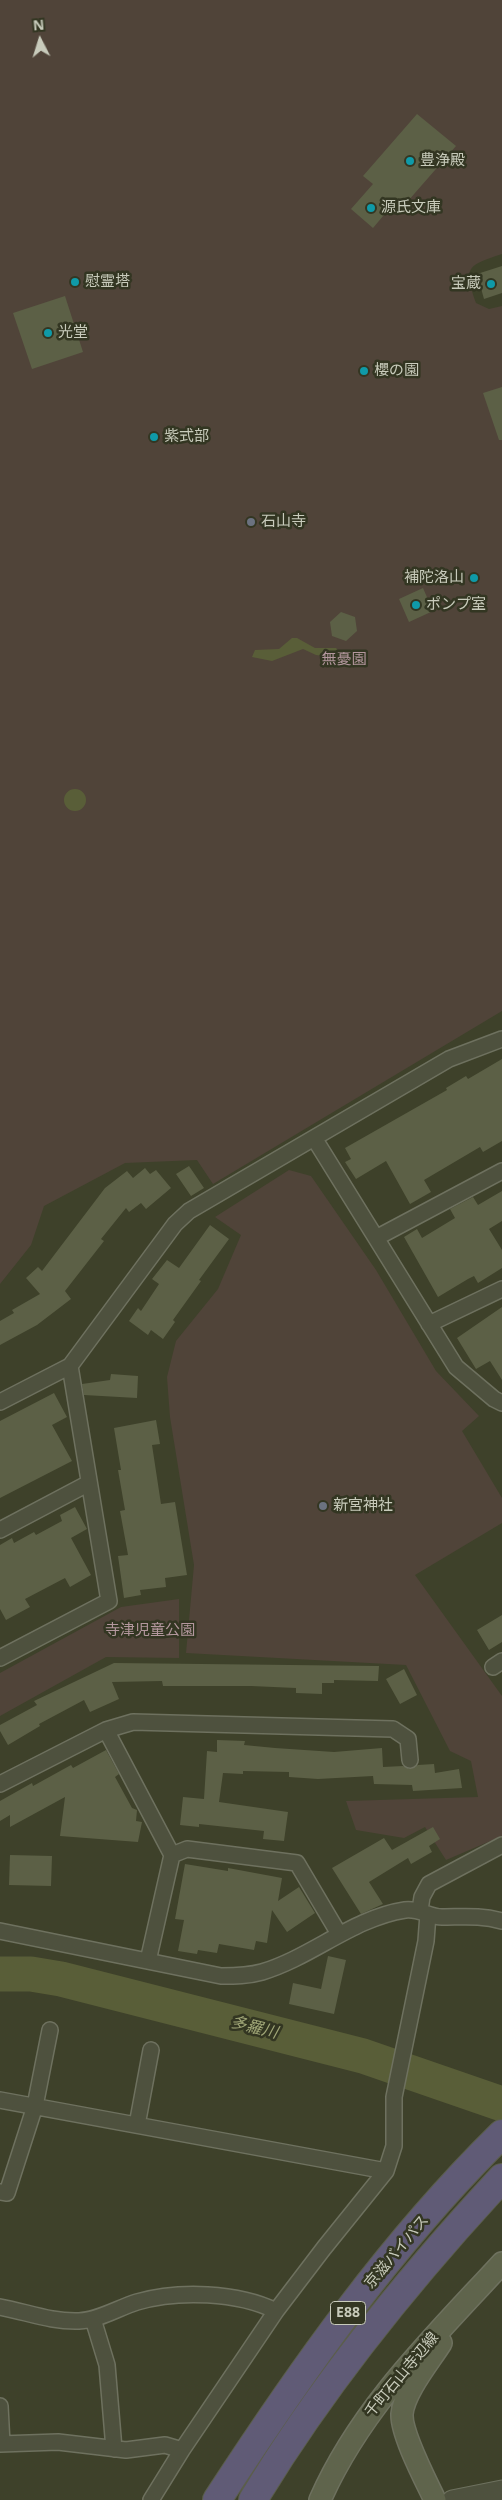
<!DOCTYPE html>
<meta charset="utf-8">
<style>
body{margin:0}
#map{position:relative;width:502px;height:2500px;overflow:hidden;background:#3e412a;font-family:"Noto Sans",sans-serif}
canvas{display:block}
.north{position:absolute;left:15px;top:15px;width:50px;height:50px;-webkit-text-stroke:4px #333622;paint-order:stroke;rotate:355deg;font-size:14px;font-weight:700;line-height:20px;text-align:center;color:#c8cbbb}
.north::after{content:'';display:block;margin:auto;width:18px;height:22px;background:#c8cbbb;clip-path:polygon(50% 0,100% 100%,50% 72%,0 100%)}
</style>
<div id="map">
<canvas width="502" height="2500"></canvas>
<div class="north">N</div>
</div>
<script>
const c = document.querySelector('canvas').getContext('2d');
c.lineJoin = 'round';
function fill(path, color) { c.fillStyle = color; c.fill(path, 'evenodd'); }
function trace(path, color, width, dash) { c.strokeStyle = color; c.lineWidth = width; c.lineCap = dash ? 'butt' : 'round'; c.setLineDash(dash || []); c.stroke(path); }
function write(font, color, halo, rows, align = 'center') {
  c.font = font + ' "Noto Sans","Noto Sans JP",sans-serif'; c.lineWidth = 5; c.setLineDash([]); c.textBaseline = 'middle'; c.strokeStyle = halo; c.fillStyle = color; for (const [text, x, y, turn = 0] of rows) {
    c.save(); c.translate(x, y); c.rotate((+turn || 0) * Math.PI / 180); c.textAlign = isNaN(turn) ? turn : align; if (halo) c.strokeText(text, 0, 0); c.fillText(text, 0, 0); c.restore();
  }
}
fill(new Path2D(`
 M0 0H502V254C467 266 463 266 476 303L489 309 502 306V1011L213 1184 197 1160 125 1163 44 1206 31 1245 0 1284Z
 M289 1170 311 1176 376 1270 436 1371 479 1416 462 1431 502 1498V1523L415 1575 502 1696V1836L446 1860 425 1827 404 1838 356 1830 346 1801 478 1797 471 1761 450 1751 406 1665 186 1653 194 1565 170 1417 167 1377 176 1341 218 1289 241 1235 215 1217Z
 M179 1599V1658L106 1657 0 1716V1673L121 1607Z`), '#504439');
fill(new Path2D(`
 M292 638H297L315 648H336L342 655 338 658 316 655 303 649 272 661 252 657 255 650 279 649Z
 M64 800a11 11 0 1 1 22 0a11 11 0 1 1-22 0Z`), '#595e38');
trace(new Path2D(`
 M0 1974H31L61 1979 363 2056 502 2104`), '#595e38', 35);
fill(new Path2D(`
 M417 114 456 146 401 209 394 203 373 228 351 209 373 184 363 176Z
 M502 266V293L484 299 477 274Z
 M65 296 83 352 32 369 13 313Z
 M502 387V440H499L483 393Z
 M423 588 433 611 409 622 399 599Z
 M341 612 355 617 357 631 346 641 332 636 330 622Z
 M502 1059V1141L483 1152 480 1147 424 1180 431 1192 410 1204 386 1161 356 1179 345 1162 351 1159 345 1148 447 1090 446 1088 466 1076 468 1079Z
 M189 1166 204 1188 191 1196 176 1174Z
 M145 1168 150 1174 156 1170 171 1188 146 1209 141 1203 129 1212 126 1208 101 1239 104 1241 65 1291 71 1299 37 1325 0 1345V1321L14 1313 12 1310 40 1294 26 1278 38 1267 42 1271 105 1188 127 1171 133 1178Z
 M502 1191V1221L489 1229 502 1250V1268L478 1283 474 1276 468 1279 438 1297 404 1237 417 1229 422 1238 455 1218 450 1209 473 1197 478 1205Z
 M210 1225 229 1239 199 1280 201 1281 173 1320 175 1322 163 1339 151 1330 148 1335 129 1321 138 1308 141 1311 159 1284 152 1279 167 1260 179 1268Z
 M502 1307V1380L490 1361 476 1369 457 1338Z
 M111 1374 138 1376 137 1398 84 1395 82 1384 110 1380Z
 M54 1393 67 1417 52 1425 72 1461 0 1498V1421Z
 M156 1420 160 1444 152 1445 161 1504 175 1502 187 1575 165 1578 166 1587 140 1590 141 1595 124 1598 118 1556 128 1555 120 1511 125 1510 118 1470H121L114 1428Z
 M75 1507 87 1529 71 1538 91 1575 70 1587 65 1578 25 1599 30 1607 6 1620 0 1609V1545L12 1538 14 1543 34 1532 36 1535 62 1521 60 1515Z
 M502 1615V1642L489 1650 477 1630Z
 M114 1663 379 1666 378 1681 334 1680V1683H322V1694L296 1693V1688L251 1686H163L162 1681 112 1682 119 1699 90 1712 84 1700 39 1724 40 1726 8 1745 0 1731V1725L37 1705 34 1701Z
 M404 1669 417 1695 400 1704 386 1679Z
 M217 1740 245 1741 244 1745 275 1748 334 1752 382 1748 383 1767 403 1766 410 1769 418 1765 434 1764 435 1773 459 1769 462 1788 413 1791 412 1785 374 1784 373 1776 318 1779 289 1777V1772L243 1771V1774L223 1773 219 1802 288 1812 284 1841 263 1839 264 1831 199 1824V1827L180 1825 183 1797 204 1799 207 1751 217 1752Z
 M106 1750 119 1774 115 1777 132 1808 137 1810 136 1821 142 1822 138 1842 60 1836 65 1797 10 1827V1815L0 1821V1801L32 1783 33 1786 71 1765 73 1768Z
 M433 1827 440 1839 429 1846 432 1852 411 1864 408 1858 369 1882 383 1904 361 1914 332 1868 384 1838 392 1850Z
 M10 1855 52 1856 51 1886 9 1885Z
 M185 1864 228 1871V1868L282 1878 278 1901 299 1887 315 1913 287 1932 272 1910 267 1943 256 1941 254 1950 219 1944 217 1953 198 1950 197 1954 178 1951 184 1920 175 1919Z
 M328 1956 346 1960 334 2014 289 2004 293 1983 321 1989Z`), '#5c6046');
const minor = new Path2D(`
 M314 1138 456 1367 494 1399 502 1403
 M376 1238 502 1171
 M429 1324 502 1289
 M0 1402 70 1366 175 1224 189 1211 449 1059 502 1039
 M0 1530 89 1483
 M0 1658 109 1601 70 1366
 M493 1667 502 1661
 M106 1730 172 1855 148 1961
 M0 1784 106 1730 133 1722 393 1729 408 1739 410 1760
 M172 1855 187 1849 297 1863 339 1934
 M420 1910 422 1897 429 1884 502 1845
 M0 1931 221 1976C235 1976 248 1976 262 1972 312 1957 353 1918 405 1910 419 1908 429 1917 442 1917 463 1917 481 1915 502 1921
 M0 2100 386 2171
 M137 2125 151 2050
 M0 2192 7 2193 35 2106 50 2030
 M0 2307C27 2312 51 2322 79 2321 99 2320 118 2308 137 2302 178 2290 238 2292 276 2311
 M93 2319 107 2365 114 2449
 M0 2406 2 2444
 M0 2444 58 2442 126 2450 165 2445 182 2450
 M151 2500 182 2450 276 2311 324 2248 386 2171 394 2146V2097L426 1941 428 1914`);
const tertiary = new Path2D(`
 M452 2500 502 2490`);
const secondary = new Path2D(`
 M320 2500C361 2407 434 2337 502 2263
 M435 2500C426 2481 401 2434 402 2414 404 2392 429 2362 441 2343`);
const motorway = new Path2D(`
 M217 2500C301 2371 391 2243 502 2134
 M253 2500C323 2384 410 2277 502 2178`);
trace(minor, '#6e715f', 18);
trace(tertiary, '#6e715f', 21);
trace(secondary, '#6e715f', 24);
trace(motorway, '#5b5e4b', 30);
trace(minor, '#4e513e', 15);
trace(tertiary, '#4e513e', 19);
trace(secondary, '#5f644c', 21);
trace(motorway, '#605b76', 28);
for (const [x, y, r, color] of [
 [410,161,5,"#0f9aa8"],
 [371,208,5,"#0f9aa8"],
 [75,282,5,"#0f9aa8"],
 [491,284,5,"#0f9aa8"],
 [48,333,5,"#0f9aa8"],
 [364,371,5,"#0f9aa8"],
 [154,437,5,"#0f9aa8"],
 [251,522,5,"#6b7280"],
 [474,578,5,"#0f9aa8"],
 [416,605,5,"#0f9aa8"],
 [323,1506,5,"#6b7280"]
]) { const dot = new Path2D(); dot.arc(x, y, r, 0, 2 * Math.PI); c.fillStyle = color; c.fill(dot); trace(dot, '#333622', 2); }
for (const [x, y, w] of [
 [348,2313,35]
]) { const box = new Path2D(); box.roundRect(x - w / 2, y - 11.5, w, 23, 4); c.fillStyle = '#333622'; c.fill(box); trace(box, '#c8cbbb', 1); }
write('bold 14px', '#c8cbbb', null, [
 ["E88",348,2313]
]);
write('15px', '#c8cbbb', '#333622', [
 ["豊浄殿",420,161],
 ["源氏文庫",381,208],
 ["慰霊塔",85,282],
 ["宝蔵",481,284,"right"],
 ["光堂",58,333],
 ["櫻の園",374,371],
 ["紫式部",164,437],
 ["石山寺",261,522],
 ["補陀洛山",464,578,"right"],
 ["ポンプ室",426,605],
 ["新宮神社",333,1506]
], 'left');
write('15px', '#b3979d', '#333622', [
 ["無憂園",344,660],
 ["寺津児童公園",150,1631]
]);
write('15px', '#c8cbbb', '#333622', [
 ["京滋バイパス",397,2252,-50],
 ["千町石山寺辺線",402,2375,-50]
]);
write('italic 16px', '#a0a677', '#333622', [
 ["多羅川",254,2028,14]
]);
</script>
